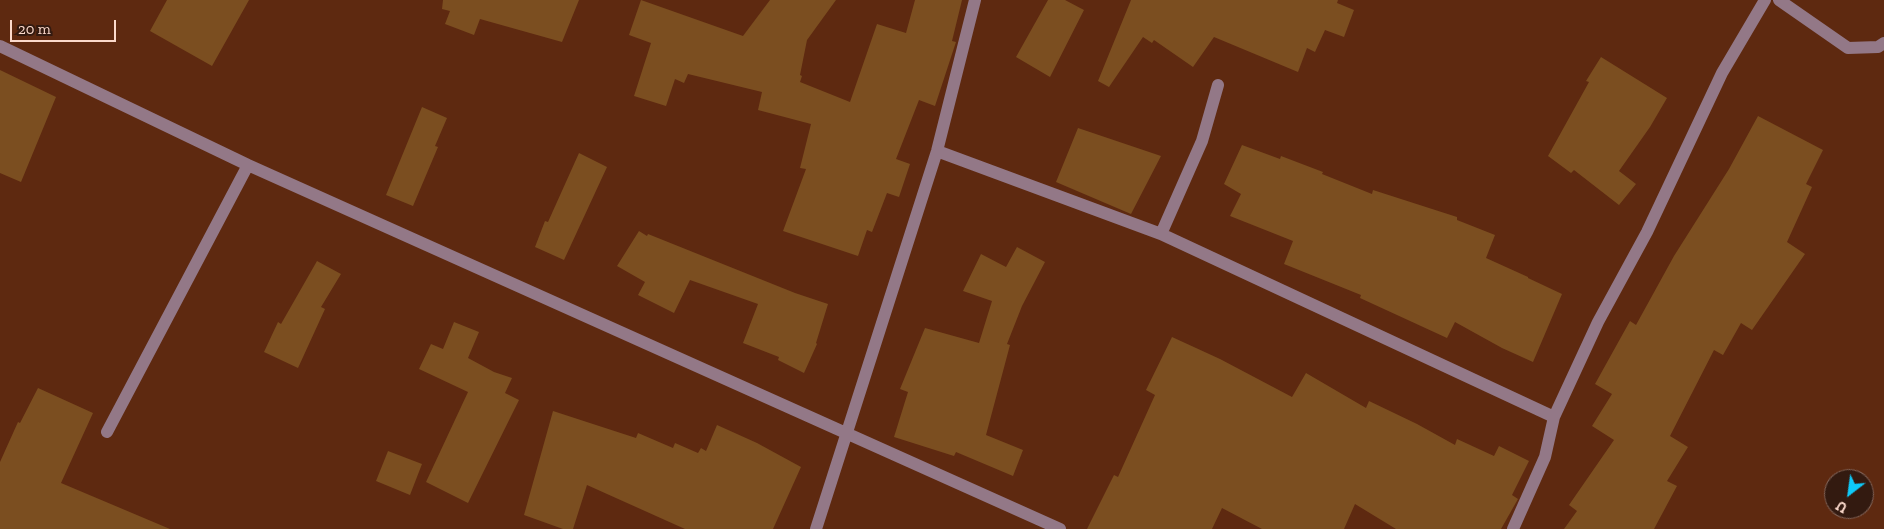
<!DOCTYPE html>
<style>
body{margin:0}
#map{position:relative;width:1884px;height:529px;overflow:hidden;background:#5e2910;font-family:"Zilla Slab",serif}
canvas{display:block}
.north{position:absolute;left:1824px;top:469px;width:50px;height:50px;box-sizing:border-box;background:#331a10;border:1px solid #83665b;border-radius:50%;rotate:210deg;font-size:14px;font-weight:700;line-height:20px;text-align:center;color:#fbd9cb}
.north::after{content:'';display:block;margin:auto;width:18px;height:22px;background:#0ecafa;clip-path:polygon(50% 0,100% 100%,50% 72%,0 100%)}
.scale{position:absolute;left:10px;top:20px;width:106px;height:22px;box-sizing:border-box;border:2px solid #fbd9cb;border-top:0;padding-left:6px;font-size:15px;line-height:18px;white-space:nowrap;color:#fbd9cb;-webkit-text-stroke:4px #331a10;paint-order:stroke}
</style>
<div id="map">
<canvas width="1884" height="529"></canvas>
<div class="north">U</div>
<div class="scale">20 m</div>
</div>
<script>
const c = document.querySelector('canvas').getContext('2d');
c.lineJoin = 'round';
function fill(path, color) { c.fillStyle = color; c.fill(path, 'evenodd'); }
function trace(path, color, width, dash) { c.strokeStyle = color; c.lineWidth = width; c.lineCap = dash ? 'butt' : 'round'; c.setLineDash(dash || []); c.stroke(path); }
fill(new Path2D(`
 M167 0H249L212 66 150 31Z
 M443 0H579L562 42 480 19 474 35 445 24 450 11 442 9Z
 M641 0 743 36 770 0H836L807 40 800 75 802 76 800 82 850 102 877 24 906 33 915 0H962L952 41 956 42 954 48 935 106 919 100 896 159 910 164 899 197 887 193 872 232 867 230 858 256 783 231 806 169 800 168 811 124 758 110 762 92 688 74 684 83 675 79 666 106 634 96 651 43 629 35Z
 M1048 0H1065L1084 10 1050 77 1016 57Z
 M1131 0H1338L1337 3 1354 10 1344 37 1325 30 1315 52 1307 48 1298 72 1214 37 1193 67 1154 40 1152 43 1143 37 1109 87 1098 81Z
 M1601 57 1667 98 1650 127 1619 171 1636 184 1619 205 1574 170 1571 173 1548 156 1589 82 1586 81Z
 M0 70 56 97 21 182 0 173Z
 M422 107 447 118 435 146 438 147 413 206 386 195Z
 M1758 116 1823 150 1806 184 1812 187 1787 242 1805 254 1752 330 1741 323 1723 355 1714 350 1670 436 1688 447 1667 481 1677 486 1654 529H1564L1577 511 1569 505 1614 440 1592 426 1612 394 1595 384 1630 321 1636 325 1674 256 1729 169Z
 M1078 128 1161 156 1131 214 1056 182Z
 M1242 145 1280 159 1281 156 1323 172 1322 174 1372 194 1373 190 1457 217V220L1495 235 1486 258 1528 277V278L1562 294 1533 362 1502 348 1455 322 1447 338 1360 298 1361 295 1284 264 1293 241 1230 216 1241 194 1224 184Z
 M579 153 607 167 564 260 535 247 545 221 548 222Z
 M639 231 647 236 648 234 795 293 828 304 816 343 817 344 804 373 778 360 779 357 743 343 758 304 690 280 674 313 638 295 645 282 617 266Z
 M1017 247 1045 262 1022 306 1007 344 1010 345 986 435 1023 450 1013 476 956 452 954 456 894 437 908 392 900 389 925 328 979 343 992 301 963 291 981 254 1006 267Z
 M317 261 341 274 321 307 325 309 298 368 264 352 278 322 281 324Z
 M454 322 479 332 468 358 494 372 512 378 505 393 519 400 468 503 426 482 468 392 419 369 431 344 443 349Z
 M1172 337 1220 359 1292 397 1306 373 1366 408 1369 401 1417 424 1455 445 1457 439 1494 456 1499 446 1529 461 1512 495 1518 499 1501 529H1396L1355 504 1344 529H1262L1222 508 1212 529H1087L1114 475 1118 477 1155 395 1146 390Z
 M38 388 93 413 61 483 170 529H0V462L18 422 20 423Z
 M553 411 636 438 638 433 673 448 675 443 698 453 701 448 706 451 717 425 757 443 801 467 773 529H685L587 485 573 529H563L524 515Z
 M388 451 422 464 410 495 376 481Z`), '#7b4e20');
trace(new Path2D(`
 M1779 0 1848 48 1878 47 1884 43
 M0 46 248 165 1060 529
 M937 151 1161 234 1554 417
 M1161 234 1202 141 1218 85
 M107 432 248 165
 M816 529 937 151 975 0
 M1513 529 1545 457 1554 417 1598 322 1647 232 1722 73 1765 0`), '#937887', 12);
</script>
